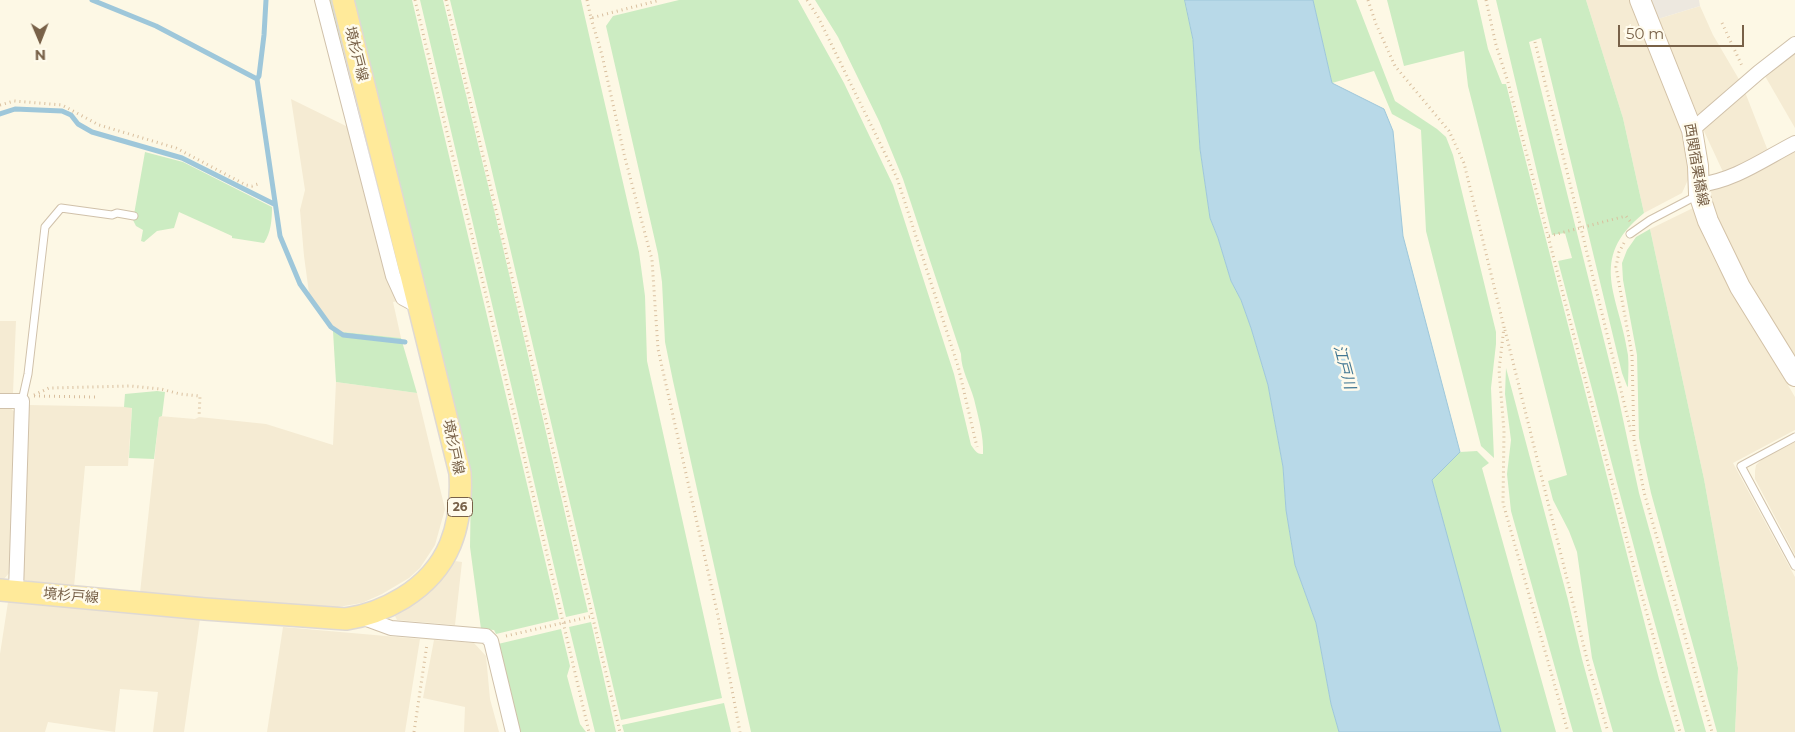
<!DOCTYPE html>
<meta charset="utf-8">
<style>
body{margin:0}
#map{position:relative;width:1795px;height:732px;overflow:hidden;background:#fdf8e5;font-family:Montserrat,sans-serif}
canvas{display:block}
.north{position:absolute;left:15px;top:15px;width:50px;height:50px;-webkit-text-stroke:4px #fffbec;paint-order:stroke;rotate:179deg;font-size:14px;font-weight:700;line-height:20px;text-align:center;color:#786148}
.north::after{content:'';display:block;margin:auto;width:18px;height:22px;background:#786148;clip-path:polygon(50% 0,100% 100%,50% 72%,0 100%)}
.scale{position:absolute;left:1618px;top:25px;width:126px;height:22px;box-sizing:border-box;border:2px solid #786148;border-top:0;padding-left:6px;font-size:15px;line-height:18px;white-space:nowrap;color:#786148;-webkit-text-stroke:4px #fffbec;paint-order:stroke}
</style>
<div id="map">
<canvas width="1795" height="732"></canvas>
<div class="north">N</div>
<div class="scale">50 m</div>
</div>
<script>
const c = document.querySelector('canvas').getContext('2d');
c.lineJoin = 'round';
function fill(path, color) { c.fillStyle = color; c.fill(path, 'evenodd'); }
function trace(path, color, width, dash) { c.strokeStyle = color; c.lineWidth = width; c.lineCap = dash ? 'butt' : 'round'; c.setLineDash(dash || []); c.stroke(path); }
function write(font, color, halo, rows, align = 'center') {
  c.font = font + ' Montserrat,"Noto Sans JP",sans-serif'; c.lineWidth = 5; c.setLineDash([]); c.textBaseline = 'middle'; c.strokeStyle = halo; c.fillStyle = color; for (const [text, x, y, turn = 0] of rows) {
    c.save(); c.translate(x, y); c.rotate((+turn || 0) * Math.PI / 180); c.textAlign = isNaN(turn) ? turn : align; if (halo) c.strokeText(text, 0, 0); c.fillText(text, 0, 0); c.restore();
  }
}
fill(new Path2D(`
 M1586 0H1629L1687 142 1691 173 1682 193 1644 213 1623 118Z
 M1700 6 1713 35 1740 81 1699 118 1658 19Z
 M1795 53V128L1765 76Z
 M1745 92 1768 151 1724 174 1703 129Z
 M291 99 348 127 398 301 393 302 401 338 333 331 309 293 304 256 300 210 305 190Z
 M1795 147V359L1755 295 1714 213 1709 189Z
 M1693 208 1704 238 1717 265 1795 397V430L1733 463 1795 577V732H1735L1738 668 1704 479 1650 229Z
 M0 321H16L13 393H0Z
 M336 382 417 393 445 509 435 545 420 568 409 578 382 594 362 603 338 607 315 608 140 593 159 416 195 419 199 417 266 424 333 445Z
 M29 405 132 407 128 466H85L74 587 23 580Z
 M0 408H10L15 412 10 572 4 579 0 578Z
 M1795 442V555L1755 479V471L1756 465 1762 459Z
 M455 561 462 562 455 625 397 620 395 616 421 599 439 583Z
 M8 602 200 619 184 732H153L158 692 120 689 115 732 48 722 45 732H0V654Z
 M283 627 420 639 405 732H267Z
 M434 640 474 643 486 656 490 699 499 732H464L465 707 423 698Z`), '#f5ebd3');
fill(new Path2D(`
 M1650 0H1699L1700 6 1658 19Z`), '#ede8df');
fill(new Path2D(`
 M328 0H333L404 290Z
 M353 0H412L559 619 496 634 494 630 481 629 470 547 471 484 468 461Z
 M420 0H443L496 218 588 612 566 617Z
 M450 0H581L639 252 645 296 647 361 722 698 621 720 490 163Z
 M679 0H798L844 83 893 185 954 374 971 445C974 449 977 455 983 454 984 436 978 416 974 399 970 384 961 370 961 354L903 179 879 121 838 37 815 0H1185L1193 40 1200 149 1210 218 1218 238 1231 281 1241 300 1251 328 1268 385 1283 467 1286 510 1295 565 1316 623 1331 704 1339 732H751L673 381 665 342 662 282 658 254 606 26 613 16Z
 M1313 0H1356L1395 101 1437 129 1446 137 1453 155 1496 332V344L1491 388 1494 458 1481 446 1426 231 1421 130 1392 114 1374 71 1332 83Z
 M1387 0H1477L1488 49 1502 84H1506L1659 679 1675 732H1613L1592 658 1577 552 1569 531 1553 500 1548 481 1567 475 1468 86 1464 51 1404 66Z
 M1496 0H1586L1623 118 1644 213C1586 260 1620 296 1628 355 1629 366 1628 376 1628 387L1627 386 1622 373 1541 38 1529 42 1618 396 1639 493 1706 732H1685L1643 581 1558 261 1572 258 1565 233 1552 235Z
 M145 152 183 162 272 207C272 219 271 233 264 243L232 238V236L179 212 174 228 157 231 144 242 141 241 143 230 136 226 133 220Z
 M1650 229 1704 479 1738 668 1735 732H1717L1651 493 1639 438 1637 355 1623 280 1622 263 1627 250 1636 237Z
 M333 331 401 338 417 393 336 382Z
 M1506 368 1568 600 1582 659 1602 732H1573L1511 511 1507 474 1511 440 1505 394Z
 M157 391 165 392 162 416 159 417 154 459 129 458 132 408 124 407 125 394Z
 M1477 451 1489 463 1482 468 1556 732H1499L1432 480 1460 452Z
 M591 622 616 732H595L569 627Z
 M561 629 570 666 567 676 580 724 586 732H521L518 727 498 644Z
 M724 703 731 732H624L622 725Z`), '#ccecc2');
const water = new Path2D(`
 M1185 0H1313L1332 83 1384 109 1393 131 1403 236 1460 452 1432 480 1501 732H1339L1331 704 1316 623 1295 565 1286 510 1283 467 1268 385 1251 328 1241 300 1231 281 1218 238 1210 218 1200 149 1193 40Z`);
fill(water, '#b8d9e8');
trace(water, '#9ec7da', 1);
trace(new Path2D(`
 M92 0 156 26 257 79 280 236 300 284 331 327 343 335 405 342
 M257 79 259 76 264 35 266 0
 M0 114 15 109 62 111 71 115 78 124 92 132 182 158 274 204`), '#9ec7da', 5);
const service = new Path2D(`
 M1630 234 1650 220 1698 195
 M22 401 28 374 45 227 61 208 112 215 117 213 134 216
 M1795 437 1741 466 1795 566`);
const minor = new Path2D(`
 M322 0 393 276 403 298 420 307
 M1692 130 1759 72 1795 44
 M1698 185C1734 181 1764 159 1795 143
 M0 401H22L16 591
 M361 617 391 628 486 636 491 641 513 732`);
const secondary = new Path2D(`
 M1640 0 1692 130 1698 166 1699 194 1708 221 1740 287 1795 376`);
const primary = new Path2D(`
 M0 590 205 609 346 619C367 616 385 609 403 598 450 569 463 526 460 473L343 0`);
trace(service, '#d0c1aa', 9);
trace(minor, '#d0c1aa', 16);
trace(secondary, '#d3c2a7', 22);
trace(primary, '#dfd9d3', 24);
trace(new Path2D(`
 M415 0 468 219 589 732
 M446 0 620 732
 M587 0 591 18 660 0
 M807 0 818 17 897 178 958 366 977 447
 M1368 0 1376 24 1395 66 1449 131 1464 163 1504 327 1499 370 1504 431 1503 503 1568 732
 M1486 0 1496 45 1508 82 1635 571 1680 732
 M591 18 602 55 625 158 652 260 658 349 718 616 740 732
 M1722 23 1743 68
 M1535 42 1632 435
 M0 105 14 101 62 105 99 125 176 148 246 185 252 186 261 183
 M1549 236 1626 216 1630 221
 M1624 243 1619 252 1616 267 1632 355 1634 440 1644 492 1712 732
 M1505 330 1589 667 1608 732
 M34 395 49 388 130 386 161 389 180 394 200 396 199 417
 M34 396 96 397
 M506 636 593 616
 M414 732 427 644`), '#d9bf9e', 3, [1, 4]);
trace(service, '#fff', 7);
trace(minor, '#fff', 14);
trace(secondary, '#fff', 20);
trace(primary, '#ffea9a', 21);
for (const [x, y, w] of [
 [460,507,25]
]) { const box = new Path2D(); box.roundRect(x - w / 2, y - 9.5, w, 19, 4); c.fillStyle = '#fffbec'; c.fill(box); trace(box, '#786148', 1); }
write('bold 12px', '#786148', null, [
 ["26",460,507]
]);
write('14px', '#786148', '#fffbec', [
 ["境杉戸線",356,54,76],
 ["西関宿栗橋線",1696,165,80],
 ["境杉戸線",453,447,78],
 ["境杉戸線",71,596,5]
]);
write('italic 15px', '#437894', '#fffbec', [
 ["江戸川",1344,367,75]
]);
</script>
